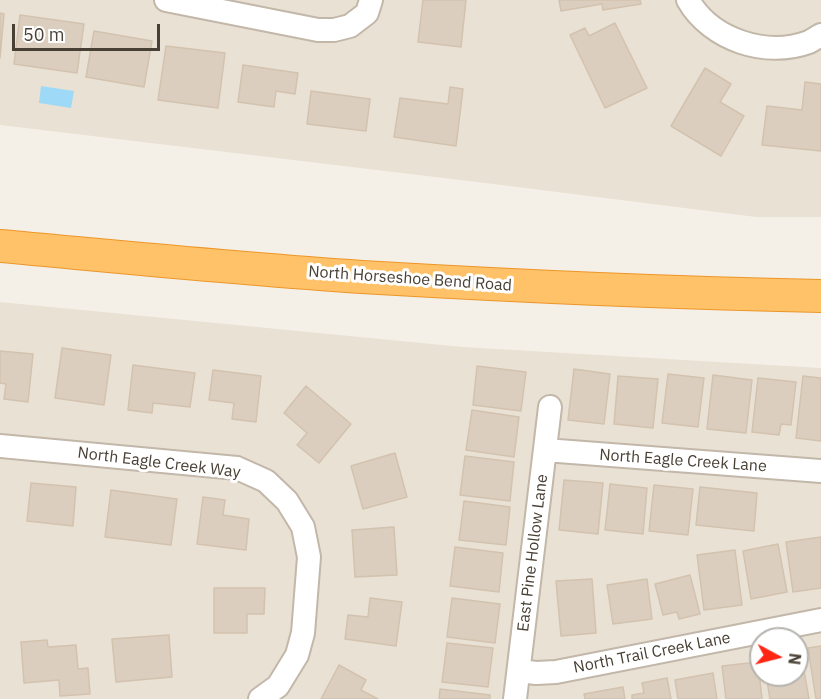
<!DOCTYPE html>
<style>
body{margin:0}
#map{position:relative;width:821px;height:699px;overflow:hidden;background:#f5f0e7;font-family:"IBM Plex Sans",sans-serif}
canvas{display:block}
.north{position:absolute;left:749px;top:627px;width:60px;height:60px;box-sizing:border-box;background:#fff;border:2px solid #b6b3ae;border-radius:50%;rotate:97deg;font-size:16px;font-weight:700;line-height:24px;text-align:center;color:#494035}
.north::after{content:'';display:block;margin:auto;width:21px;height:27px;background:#ff2614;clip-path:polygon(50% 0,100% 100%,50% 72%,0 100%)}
.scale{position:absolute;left:12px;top:24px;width:148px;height:27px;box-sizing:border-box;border:3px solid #494035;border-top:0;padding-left:8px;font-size:18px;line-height:21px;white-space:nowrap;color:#494035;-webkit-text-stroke:4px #fff;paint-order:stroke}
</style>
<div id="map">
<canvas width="821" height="699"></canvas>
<div class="north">N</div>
<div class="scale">50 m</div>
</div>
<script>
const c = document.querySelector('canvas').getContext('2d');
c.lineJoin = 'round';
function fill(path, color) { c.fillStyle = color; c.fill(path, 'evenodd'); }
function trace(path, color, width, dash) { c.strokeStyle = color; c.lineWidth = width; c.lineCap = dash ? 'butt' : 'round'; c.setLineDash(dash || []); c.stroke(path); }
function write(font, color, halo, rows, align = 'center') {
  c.font = font + ' "IBM Plex Sans",sans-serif'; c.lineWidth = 6; c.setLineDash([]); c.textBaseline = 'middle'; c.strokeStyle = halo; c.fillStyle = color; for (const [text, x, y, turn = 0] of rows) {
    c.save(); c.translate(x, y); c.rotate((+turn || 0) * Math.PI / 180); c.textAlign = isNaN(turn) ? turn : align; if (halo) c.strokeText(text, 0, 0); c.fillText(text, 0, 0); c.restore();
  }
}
fill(new Path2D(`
 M0 0H821V217H756L477 182 0 125Z
 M0 302 463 347 821 368V699H0ZM761 639H797V675H761Z`), '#eae1d5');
fill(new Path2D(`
 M41 86 74 91 71 108 39 103Z`), '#9ed9f7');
const building = new Path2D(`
 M423 0H466L461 47 418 42Z
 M559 0H640L641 4 603 10 602 4 561 11Z
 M0 13 4 14 0 58Z
 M20 15 84 24 77 73 14 64Z
 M615 23 647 88 605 108 570 35 585 28 589 36Z
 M94 31 152 41 144 87 86 77Z
 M166 46 225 53 218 108 158 100Z
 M243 65 298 73 295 94 276 91 274 107 238 102Z
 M705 68 731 84 720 102 744 116 721 156 671 126Z
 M805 82 821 84V151L762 145 767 106 802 110Z
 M450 87 463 89 456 146 394 137 400 98 448 104Z
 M311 91 370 99 366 131 307 124Z
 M62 348 111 355 104 405 55 398Z
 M0 351 33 354 28 402 4 399 6 384 0 383Z
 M133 365 195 373 190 407 153 403 152 413 128 410Z
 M477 366 526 372 521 411 473 405Z
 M574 369 610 374 604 424 568 420Z
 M213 370 261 376 256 422 232 419 234 403 209 400Z
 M668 374 704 378 698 427 662 423Z
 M713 375 752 380 746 433 707 429Z
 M618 376 658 379 653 428 614 424Z
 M803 376 821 378V441L796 438Z
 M758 378 796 382 791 425 781 424 779 435 752 432Z
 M306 386 351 424 319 463 297 445 307 433 284 413Z
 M472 410 519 417 514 457 466 450Z
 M395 453 407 497 363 509 351 466Z
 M465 456 514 462 510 501 460 495Z
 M564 480 603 483 598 534 559 530Z
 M31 483 76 487 73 526 27 521Z
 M610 484 647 488 643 534 605 530Z
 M654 485 693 489 688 535 649 531Z
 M700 487 757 493 754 531 696 525Z
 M111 490 177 499 171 545 105 537Z
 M203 497 225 500 223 515 249 519 246 550 197 544Z
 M464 501 510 507 506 545 459 540Z
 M394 527 397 575 355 577 352 530Z
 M821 537V588L793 592 786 542Z
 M778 544 787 592 751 599 743 551Z
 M455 547 503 553 499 592 450 586Z
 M735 550 742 605 704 610 697 555Z
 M690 575 700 614 679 619 677 612 663 615 655 584Z
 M592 579 596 633 561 636 556 581Z
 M647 579 652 619 613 624 607 585Z
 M214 588H265L264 614H247V633H214Z
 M370 598 402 602 396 646 345 639 348 615 368 617Z
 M452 598 500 604 495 643 447 637Z
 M169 635 172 677 116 682 112 639Z
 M47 640 48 647 76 645 78 669 88 668 90 694 60 696 59 680 24 683 21 642Z
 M447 643 493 648 488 687 442 682Z
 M821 646V699H816L808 648Z
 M797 654H801L809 699H770L766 675H797Z
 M758 662 762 699H726L722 666Z
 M339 665 366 680 361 690 378 699H321Z
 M713 673 717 699H678L675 680Z
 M667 678 671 699H632V695L644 693 642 683Z
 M623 687 625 699H585L584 694Z
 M440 689 490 695V699H439Z`);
fill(building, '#dbcebe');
trace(building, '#d3c2ae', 1.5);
const minor = new Path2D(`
 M166 0 318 30H334L350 26 367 13 371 0
 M688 0C711 40 766 58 809 42 813 40 817 37 821 35
 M0 446 237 468 266 481 287 501 303 527 309 557 303 633 297 655 278 686 260 699
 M545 450 821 471
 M519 671 536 673 556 672 821 620
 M515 699 550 407`);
const highway = new Path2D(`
 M0 246C121 257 241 269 362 277 515 286 668 293 821 296`);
trace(minor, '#c2b7a9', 26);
trace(highway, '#ec962a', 34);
trace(minor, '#fff', 22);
trace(highway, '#ffc268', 32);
write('16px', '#494035', '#fff', [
 ["North Horseshoe Bend Road",410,279,4],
 ["North Eagle Creek Lane",683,461,4],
 ["North Eagle Creek Way",159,463,7],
 ["East Pine Hollow Lane",533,553,-83],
 ["North Trail Creek Lane",652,653,-11]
]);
</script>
